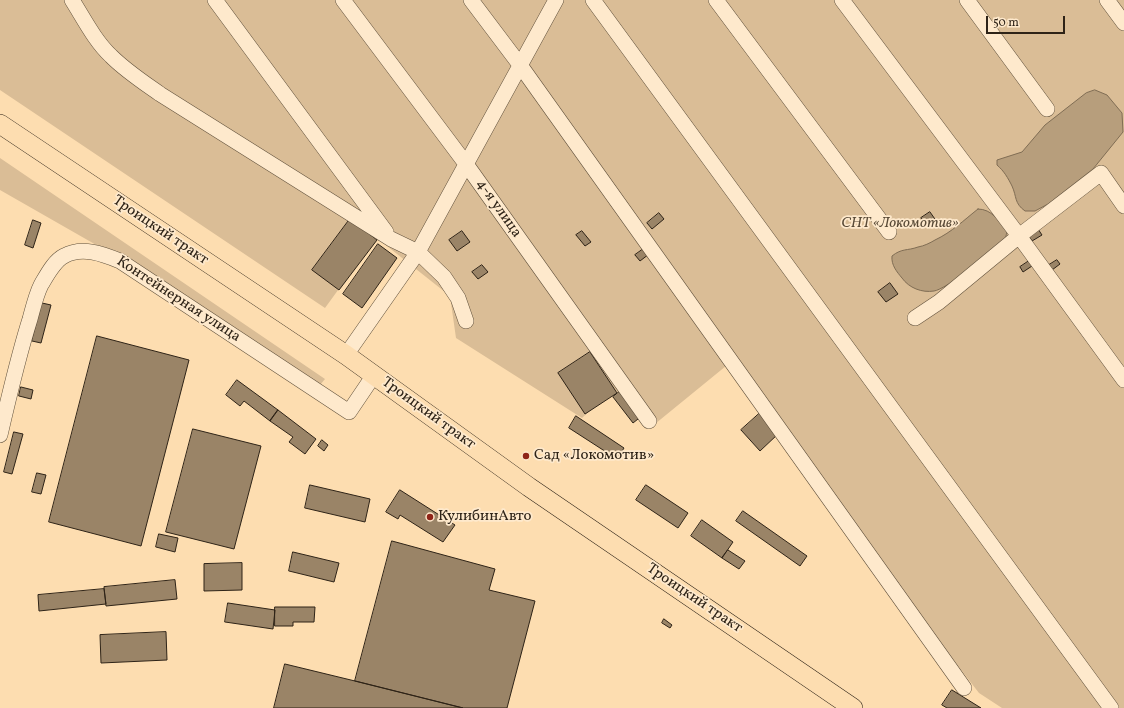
<!DOCTYPE html>
<meta charset="utf-8">
<style>
body{margin:0}
#map{position:relative;width:1124px;height:708px;overflow:hidden;background:#fdddb0;font-family:Vollkorn,serif}
canvas{display:block}
.scale{position:absolute;left:986px;top:16px;width:79px;height:18px;box-sizing:border-box;border:2px solid #2e2317;border-top:0;padding-left:5px;font-size:12px;line-height:14px;white-space:nowrap;color:#2e2317;-webkit-text-stroke:3px #fee9cc;paint-order:stroke}
</style>
<div id="map">
<canvas width="1124" height="708"></canvas>
<div class="scale">50 m</div>
</div>
<script>
const c = document.querySelector('canvas').getContext('2d');
c.lineJoin = 'round';
function fill(path, color) { c.fillStyle = color; c.fill(path, 'evenodd'); }
function trace(path, color, width, dash) { c.strokeStyle = color; c.lineWidth = width; c.lineCap = dash ? 'butt' : 'round'; c.setLineDash(dash || []); c.stroke(path); }
function write(font, color, halo, rows, align = 'center') {
  c.font = font + ' Vollkorn,serif'; c.lineWidth = 3.5; c.setLineDash([]); c.textBaseline = 'middle'; c.strokeStyle = halo; c.fillStyle = color; for (const [text, x, y, turn = 0] of rows) {
    c.save(); c.translate(x, y); c.rotate((+turn || 0) * Math.PI / 180); c.textAlign = isNaN(turn) ? turn : align; if (halo) c.strokeText(text, 0, 0); c.fillText(text, 0, 0); c.restore();
  }
}
fill(new Path2D(`
 M0 0H1124V708H1002L979 693 726 366 650 428 613 388 582 418 456 338 450 296 363 227 341 286 325 308 0 90Z
 M0 158 325 379 320 385 154 278 0 190Z`), '#dabd96');
const water = new Path2D(`
 M1095 90 1107 95 1122 113 1123 132 1093 169 1048 204 1035 211H1025C1014 203 1017 197 1012 186 1008 178 1004 171 997 165V160L1022 152 1045 125 1086 93Z
 M978 209C992 209 999 221 1007 232 1006 235 1006 238 1004 241 997 250 945 290 934 291 922 293 909 288 902 278 897 272 891 265 892 256 902 248 907 251 918 247 924 246 930 243 935 240 952 232 964 220 978 209Z`);
fill(water, '#b79e7c');
trace(water, '#806d54', 1);
const building = new Path2D(`
 M930 212 937 222 928 228 921 218Z
 M659 213 664 219 652 229 647 223Z
 M350 219 377 240 339 290 312 270Z
 M33 220 41 223 33 248 25 245Z
 M1038 229 1042 235 1032 241 1028 235Z
 M462 231 470 242 457 251 449 240Z
 M582 231 591 242 585 246 576 235Z
 M378 244 397 258 362 308 343 294Z
 M649 245 653 251 640 261 635 255Z
 M1057 260 1060 264 1052 270 1049 265Z
 M1029 261 1032 266 1023 272 1020 267Z
 M482 265 488 272 478 279 472 272Z
 M890 283 898 294 886 302 878 292Z
 M42 303 51 305 41 343 32 341Z
 M97 336 189 360 141 546 49 522Z
 M590 352 617 393 585 414 558 373Z
 M237 380 278 410 270 421 244 401 240 406 226 395Z
 M21 387 33 390 31 399 19 396Z
 M623 389 643 415 633 423 613 397Z
 M278 410 316 439 305 454 289 442 293 437 270 421Z
 M760 413 778 434 760 451 741 430Z
 M576 416 624 448 617 459 569 428Z
 M193 429 261 446 234 549 166 532Z
 M14 432 23 434 12 474 4 472Z
 M322 440 328 445 324 451 318 446Z
 M37 473 46 475 41 494 32 492Z
 M310 485 370 499 365 522 305 508Z
 M646 485 688 513 678 528 636 500Z
 M400 490 455 525 443 542 400 515 398 519 386 512Z
 M743 511 807 556 800 566 736 521Z
 M702 520 733 542 722 558 691 536Z
 M159 534 178 538 175 552 156 547Z
 M392 541 495 569 489 590 535 601 507 708H463L355 681Z
 M728 550 745 561 739 569 722 558Z
 M293 552 339 563 334 582 289 571Z
 M242 563V590L204 591V564Z
 M175 580 177 599 106 606 104 587Z
 M104 589 106 604 39 611 38 595Z
 M228 603 275 610 273 629 225 622Z
 M275 607H315L314 622H293V626H275Z
 M664 619 672 625 670 628 662 623Z
 M166 632 167 660 101 663 100 635Z
 M285 664 355 681 463 708H274Z
 M952 690 981 708H947L942 705Z`);
fill(building, '#9a8467');
trace(building, '#2e2317', 1);
const minor = new Path2D(`
 M72 0C84 19 95 41 111 56 126 71 143 82 160 94L391 239 418 252 444 277 458 298 466 321
 M215 0 386 232
 M343 0 466 164 649 421
 M471 0 520 65 964 688
 M593 0 1111 708
 M716 0 889 232
 M842 0 1019 236 1124 380
 M967 0 1047 109
 M1107 0 1124 23
 M915 318 939 302 1019 236 1101 173 1124 206
 M346 355 418 252 556 0
 M0 435C9 396 18 357 30 319 33 308 36 295 41 285 47 275 54 261 64 256 82 246 103 254 120 261L349 412 374 375`);
const major = new Path2D(`
 M0 124 346 355 529 487 853 708`);
trace(minor, '#62523d', 16);
trace(major, '#2e2317', 20);
trace(minor, '#fee9cc', 15);
trace(major, '#fdddb0', 19);
for (const [x, y, r, color] of [
 [526,456,4,"#8f2418"],
 [430,517,4,"#8f2418"]
]) { const dot = new Path2D(); dot.arc(x, y, r, 0, 2 * Math.PI); c.fillStyle = color; c.fill(dot); trace(dot, '#fee9cc', 1.5); }
write('15px', '#2e2317', '#fee9cc', [
 ["4-я улица",498,209,55],
 ["Троицкий тракт",160,231,34],
 ["Контейнерная улица",178,300,33],
 ["Троицкий тракт",428,414,36],
 ["Троицкий тракт",694,599,34]
]);
write('italic 15px', '#594a37', '#fee9cc', [
 ["СНТ «Локомотив»",900,224]
]);
write('15px', '#2e2317', '#fee9cc', [
 ["Сад «Локомотив»",534,456],
 ["КулибинАвто",438,517]
], 'left');
</script>
